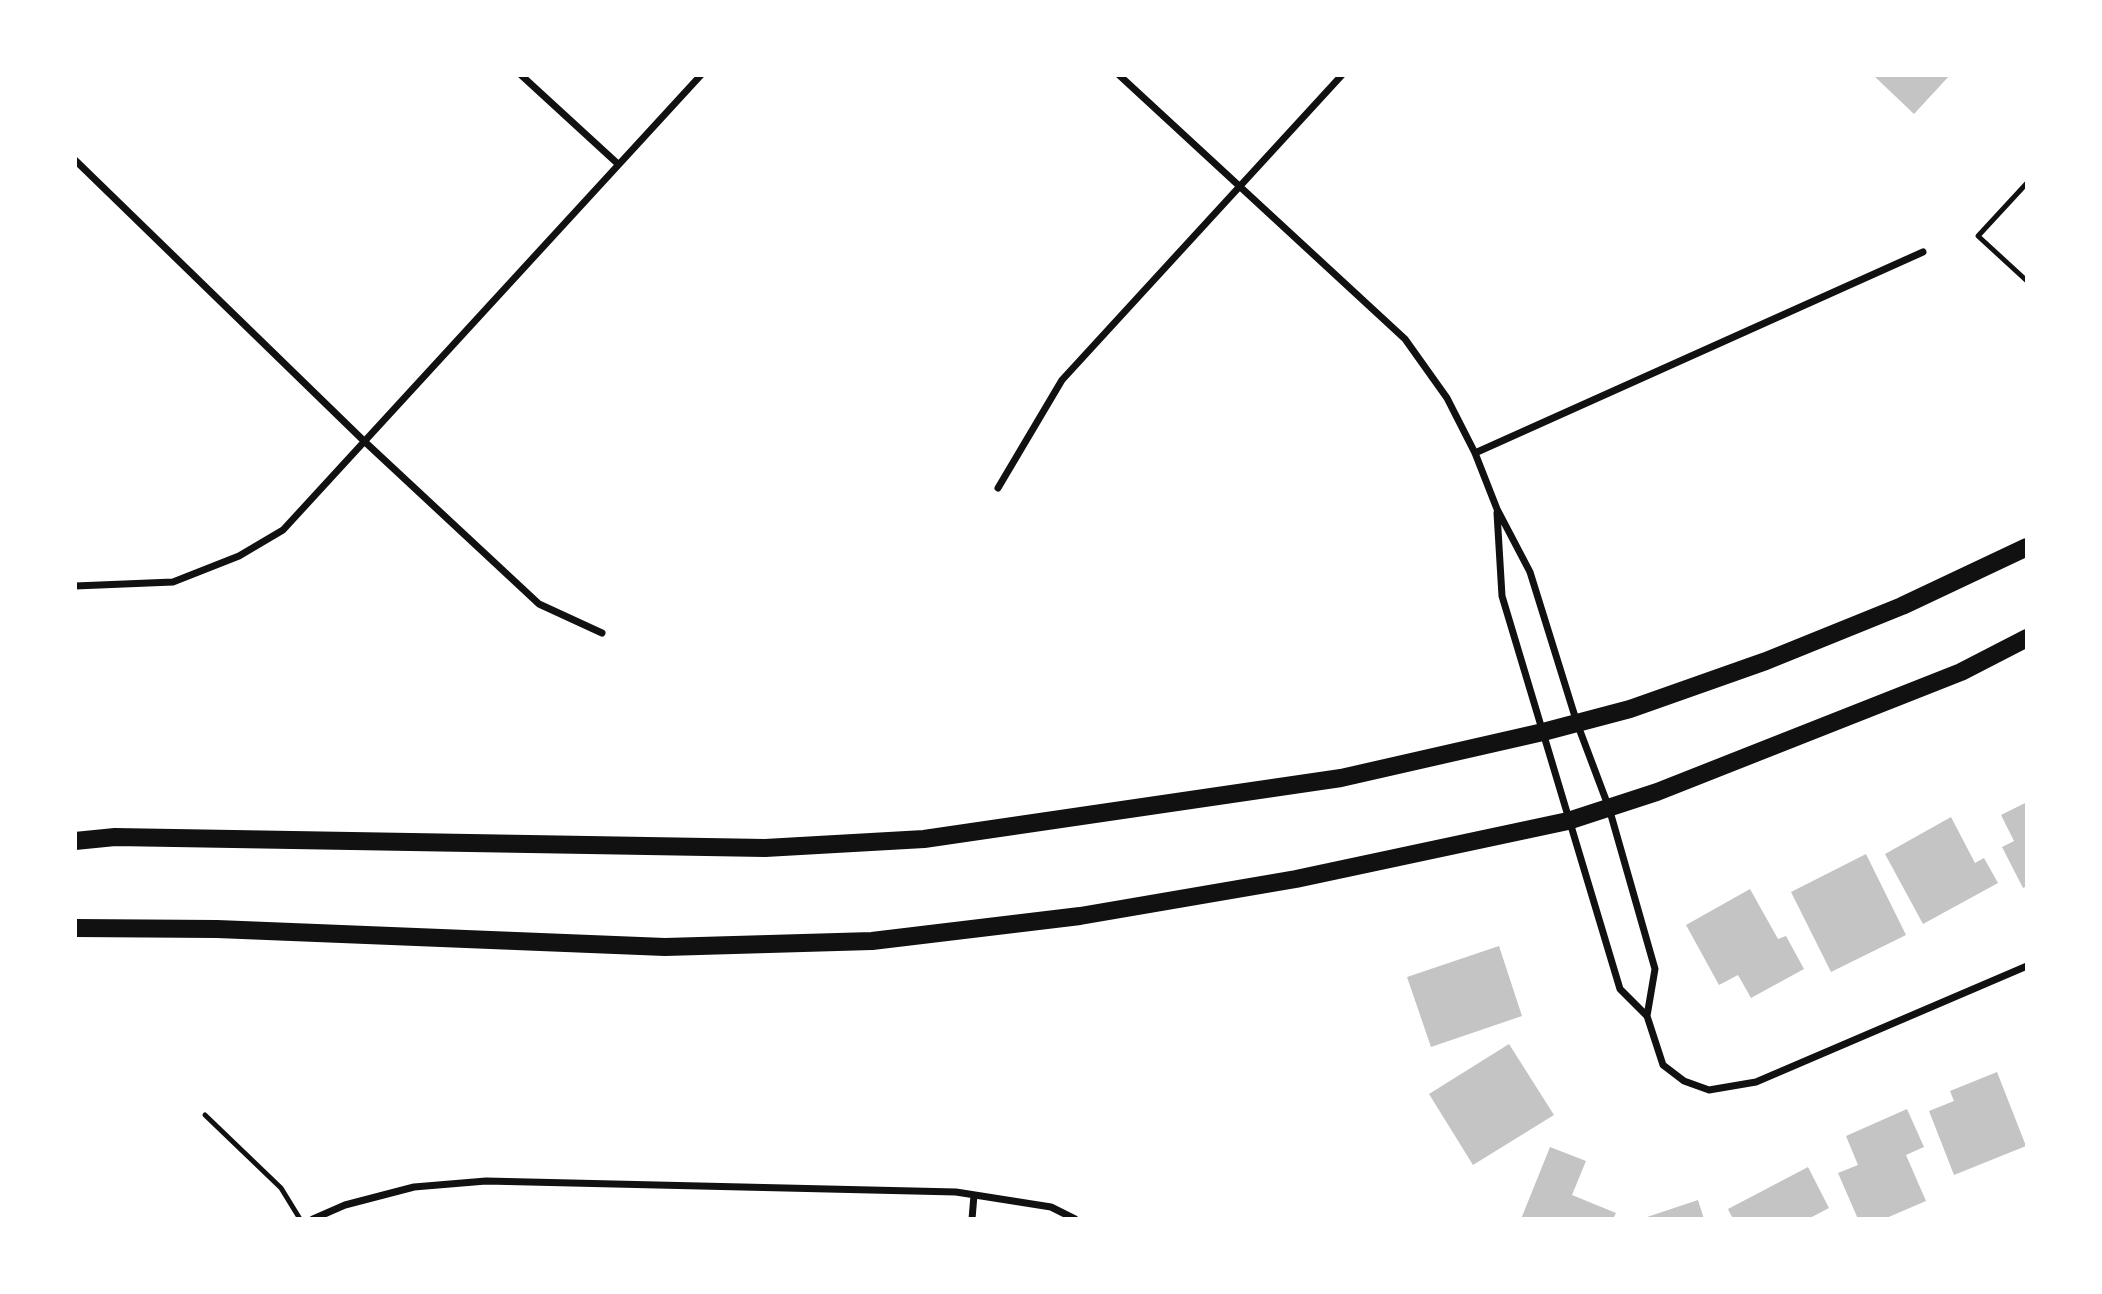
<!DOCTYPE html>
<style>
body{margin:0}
#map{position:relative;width:2102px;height:1294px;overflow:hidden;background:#fff;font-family:"PT Sans Narrow",sans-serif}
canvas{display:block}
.frame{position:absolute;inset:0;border:77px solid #fff;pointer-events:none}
</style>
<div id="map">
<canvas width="2102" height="1294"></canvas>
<div class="frame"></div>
</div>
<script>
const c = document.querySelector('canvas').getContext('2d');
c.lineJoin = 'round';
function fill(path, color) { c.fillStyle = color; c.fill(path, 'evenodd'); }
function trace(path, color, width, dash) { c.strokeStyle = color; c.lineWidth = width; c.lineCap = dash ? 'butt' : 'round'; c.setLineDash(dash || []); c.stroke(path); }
fill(new Path2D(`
 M1873 75H1950L1914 114Z
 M2027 802V886L2023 888 2002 847 2014 841 2001 815Z
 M1951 817 1975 863 1984 858 1998 883 1923 924 1885 854Z
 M1866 854 1906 935 1831 972 1791 892Z
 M1750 889 1778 939 1786 936 1804 969 1751 998 1738 975 1719 985 1686 925Z
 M1499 946 1522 1016 1431 1047 1407 977Z
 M1509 1044 1554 1115 1473 1165 1429 1094Z
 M1997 1072 2026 1146 1954 1175 1929 1111 1954 1101 1950 1091Z
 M1907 1109 1924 1147 1906 1155 1926 1201 1884 1219H1858L1838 1173 1858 1165 1846 1136Z
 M1550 1147 1586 1161 1572 1195 1616 1213 1613 1219H1521Z
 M1808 1167 1829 1208 1808 1219H1733L1728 1209Z
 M1698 1200 1704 1219H1644V1218Z`), '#c4c4c4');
trace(new Path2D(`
 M2027 183 1978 236 2027 281
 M205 1115 281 1188 300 1219`), '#111', 5);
trace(new Path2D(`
 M521 75 618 164
 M1119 75 1405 339 1447 398 1475 453 1497 509 1530 572 1577 723 1609 808 1655 969 1647 1016
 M75 160 364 441 539 604 602 633
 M1475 453 1923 252
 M998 488 1062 380 1342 75
 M1497 513 1502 596 1620 989 1647 1016 1663 1065 1684 1081 1709 1090 1756 1082 2027 966
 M75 586 173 582 239 556 283 530 701 75
 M313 1219 345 1205 414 1187 486 1181 956 1192 1051 1207 1075 1219
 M972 1219 974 1195`), '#111', 7);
trace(new Path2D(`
 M75 841 115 837 765 848 924 839 1341 778 1543 732 1630 709 1766 661 1902 606 2027 547
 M75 928 217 929 665 947 872 941 1080 916 1296 879 1568 821 1657 792 1961 672 2027 638`), '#111', 18);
</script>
